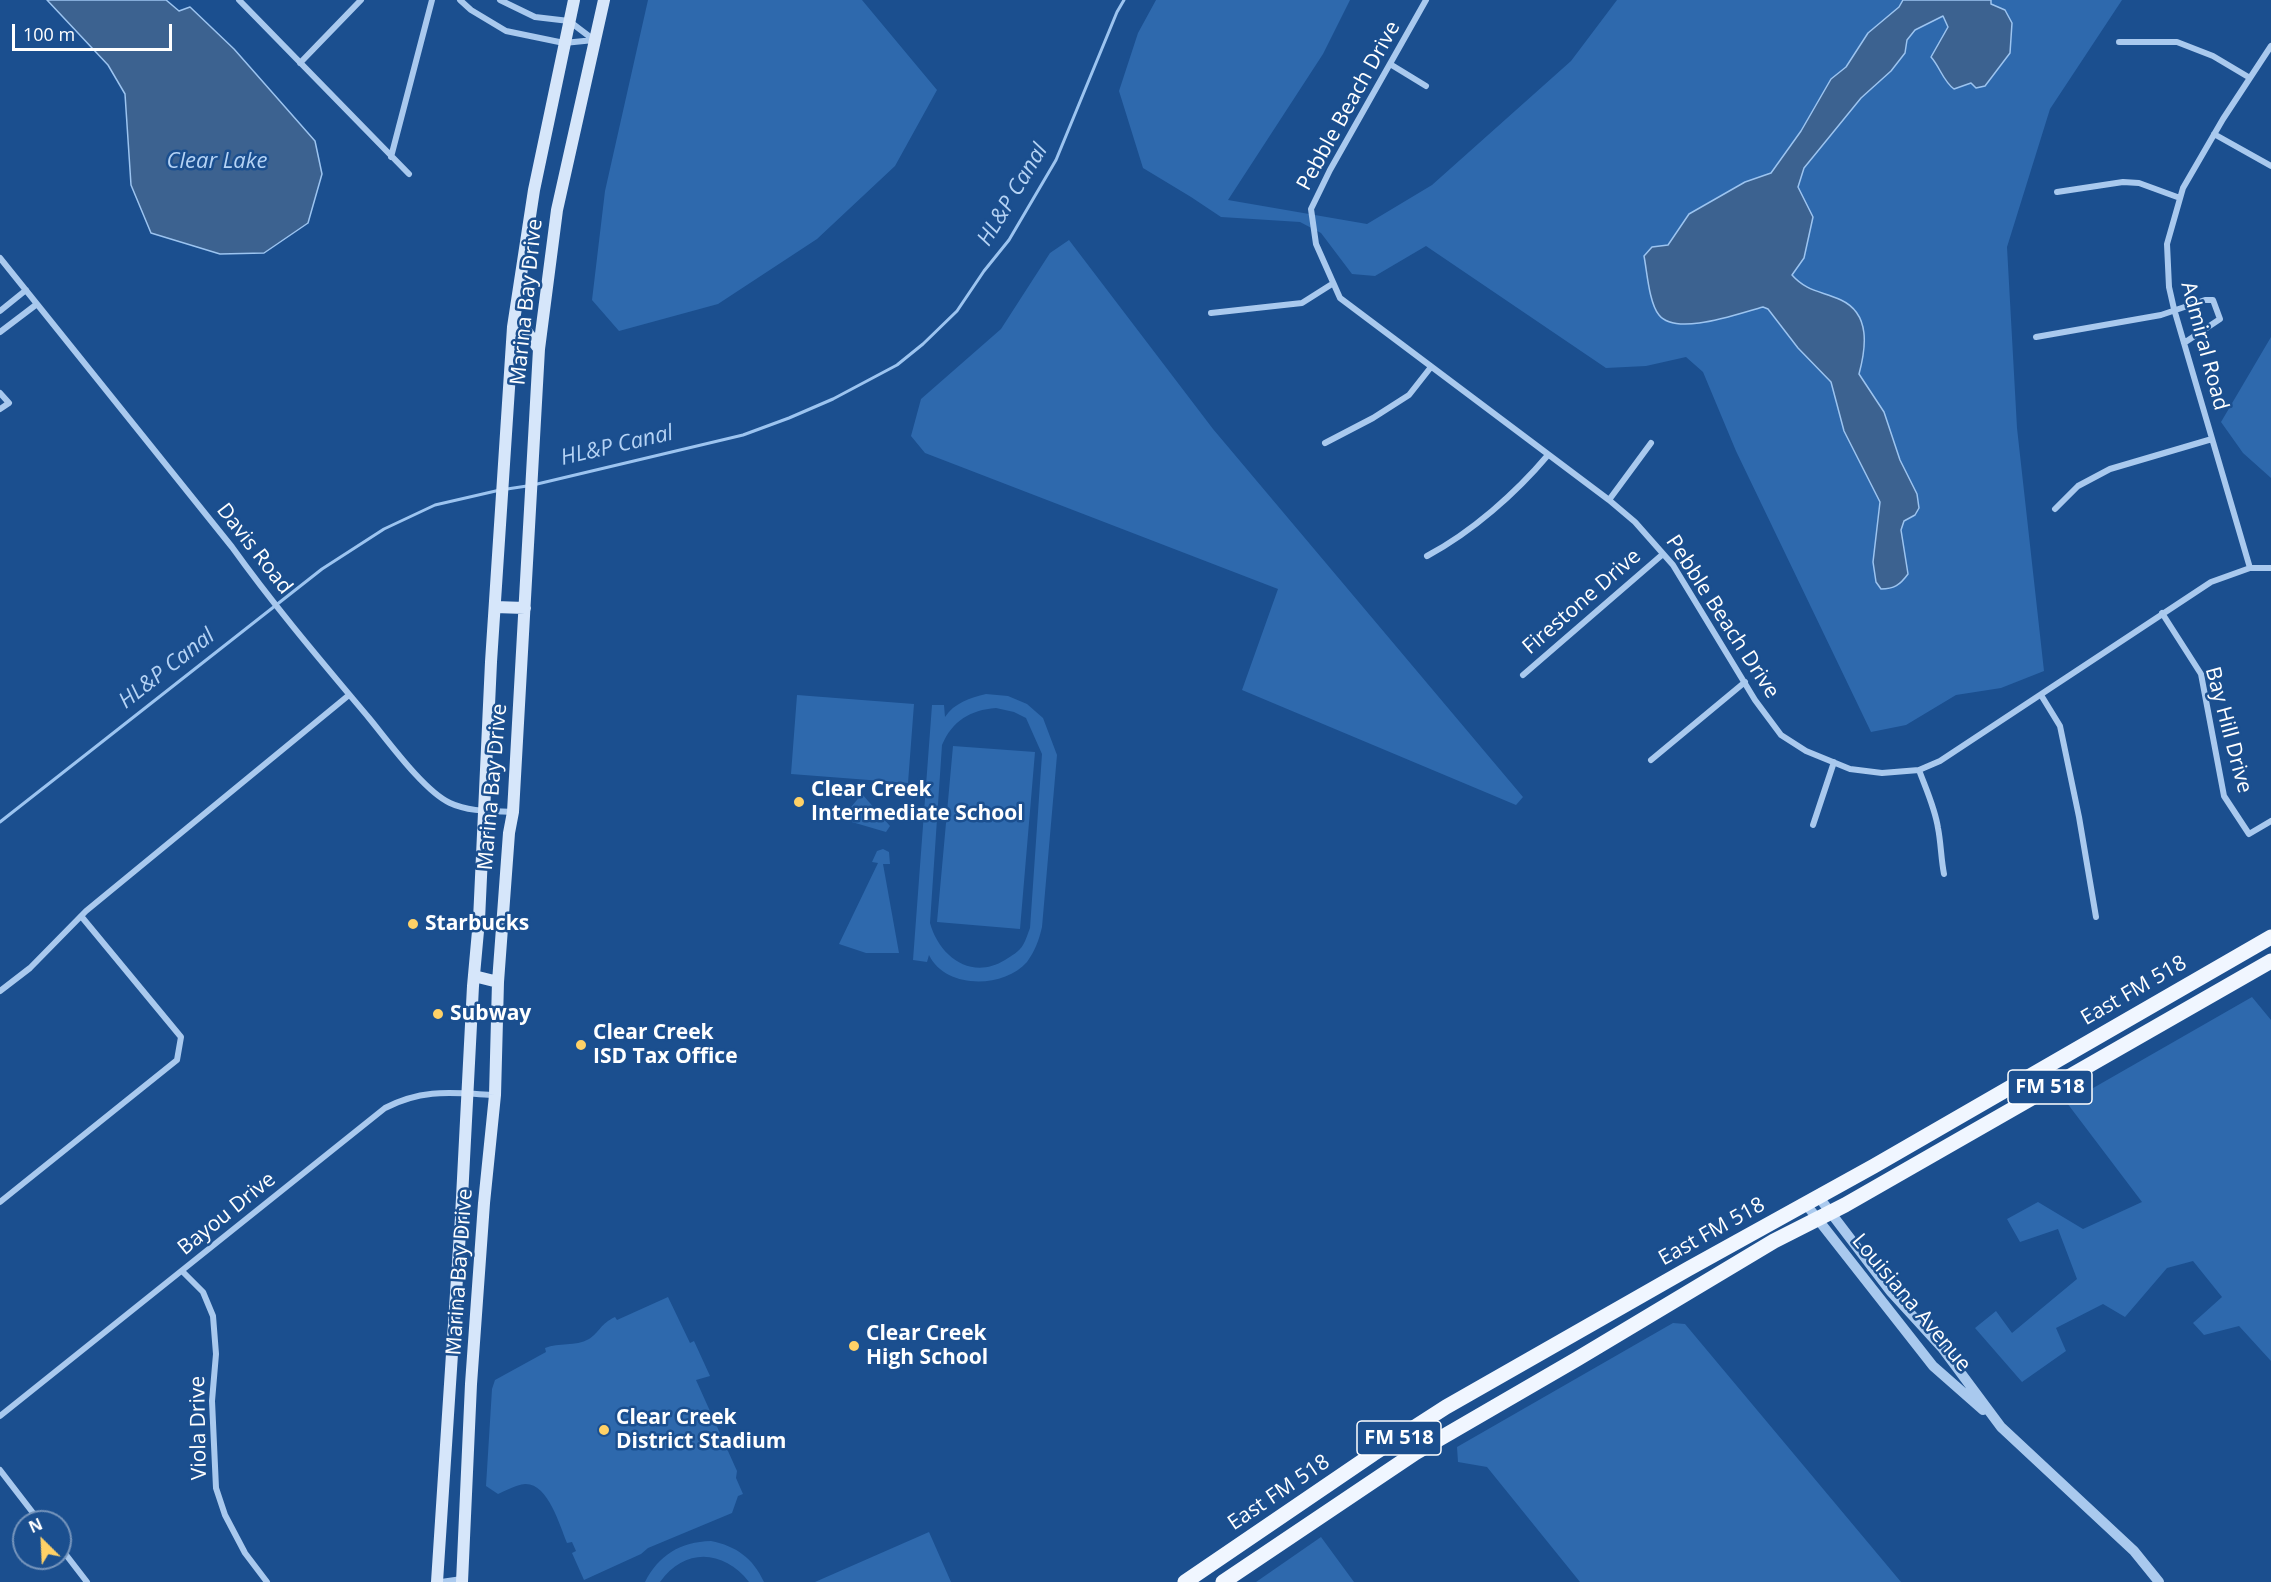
<!DOCTYPE html>
<style>
body{margin:0}
#map{position:relative;width:2271px;height:1582px;overflow:hidden;background:#1b4f8f;font-family:"Open Sans",sans-serif}
canvas{display:block}
.north{position:absolute;left:12px;top:1510px;width:60px;height:60px;box-sizing:border-box;background:#1b4f8f;border:2px solid #7695bc;border-radius:50%;rotate:336deg;font-size:16px;font-weight:700;line-height:24px;text-align:center;color:#fff}
.north::after{content:'';display:block;margin:auto;width:21px;height:27px;background:#ffd166;clip-path:polygon(50% 0,100% 100%,50% 72%,0 100%)}
.scale{position:absolute;left:12px;top:24px;width:160px;height:27px;box-sizing:border-box;border:3px solid #fff;border-top:0;padding-left:8px;font-size:18px;line-height:21px;white-space:nowrap;color:#fff;-webkit-text-stroke:4px #1b4f8f;paint-order:stroke}
</style>
<div id="map">
<canvas width="2271" height="1582"></canvas>
<div class="north">N</div>
<div class="scale">100 m</div>
</div>
<script>
const c = document.querySelector('canvas').getContext('2d');
c.lineJoin = 'round';
function fill(path, color) { c.fillStyle = color; c.fill(path, 'evenodd'); }
function trace(path, color, width, dash) { c.strokeStyle = color; c.lineWidth = width; c.lineCap = dash ? 'butt' : 'round'; c.setLineDash(dash || []); c.stroke(path); }
function write(font, color, halo, rows, align = 'center') {
  c.font = font + ' "Open Sans",sans-serif'; c.lineWidth = 5; c.setLineDash([]); c.textBaseline = 'middle'; c.strokeStyle = halo; c.fillStyle = color; for (const [text, x, y, turn = 0] of rows) {
    c.save(); c.translate(x, y); c.rotate((+turn || 0) * Math.PI / 180); c.textAlign = isNaN(turn) ? turn : align; if (halo) c.strokeText(text, 0, 0); c.fillText(text, 0, 0); c.restore();
  }
}
fill(new Path2D(`
 M648 0H862L937 90 895 166 817 239 718 304 619 331 592 300 605 191Z
 M1156 0H1350L1323 54 1228 200 1367 224 1432 185 1571 61 1617 0H2122L2050 109 2007 247 2017 428 2044 671 2001 688 1956 695 1906 725 1871 732 1736 451 1703 372 1686 357 1646 366 1606 368 1426 246 1375 276 1352 274 1321 233 1300 222 1221 217 1191 197 1143 168 1119 91 1138 33Z
 M1069 240 1213 429 1523 797 1516 805 1242 690 1278 589 925 453 911 436 921 399 1001 329 1050 253Z
 M2271 337V478L2243 453 2221 422Z
 M986 694 1008 696 1027 704 1043 718 1057 755 1042 927C1039 940 1035 951 1027 962 1003 989 945 989 929 955L927 962 913 960 932 705H944L945 717C954 703 970 698 986 694ZM996 708 1014 712 1026 718 1042 754 1030 928C1028 933 1026 940 1023 945 1019 952 1011 956 1005 960 971 981 939 956 930 923L942 745C952 721 970 710 996 708Z
 M797 695 914 704 908 783 791 774Z
 M953 746 1035 752 1020 929 937 922Z
 M862 794 890 826 886 832 845 820 851 807Z
 M883 849 889 852 890 864H883L899 953H866L839 944 878 863 872 862 877 851Z
 M2252 997 2271 1020V1361L2239 1326 2204 1335 2193 1323 2222 1297 2193 1261 2167 1268 2125 1317 2103 1304 2056 1328 2066 1351 2022 1382 1975 1328 1996 1311 2012 1333 2077 1279 2058 1229 2020 1242 2007 1219 2038 1202 2083 1229 2142 1202 2067 1103Z
 M668 1297 690 1343 694 1341 710 1376 696 1380 737 1471 736 1478 743 1494 738 1496 732 1513 648 1548 641 1554 584 1580 572 1553 576 1551 572 1542 567 1543C560 1526 548 1483 525 1484 516 1485 505 1491 498 1494L486 1486 492 1389 495 1380 546 1352 545 1348C559 1342 575 1347 589 1339 600 1332 600 1324 615 1317L617 1320Z
 M1673 1323 1685 1324 1901 1582H1580L1487 1467 1458 1462 1457 1447Z
 M929 1532 951 1582H815Z
 M1321 1537 1354 1582H1256Z
 M711 1541C736 1546 753 1558 764 1582H749C724 1550 685 1547 660 1582H645C659 1555 680 1542 711 1541Z`), '#2e69ad');
const water = new Path2D(`
 M47 0H166L179 11 190 7 234 49 315 141 322 174 308 223 264 253 220 254 151 233 131 185 125 94 108 65Z
 M1903 0H1991V4L2005 10 2012 23 2010 53 1985 86 1976 88 1971 83 1954 89C1943 81 1940 67 1931 57L1948 27 1943 16 1915 30 1907 40 1905 53 1891 71 1861 98 1804 168 1798 187 1813 217 1804 258 1792 275C1807 292 1822 291 1841 300 1871 314 1866 348 1859 374L1884 412 1900 460 1917 494 1919 508 1915 515 1904 521 1901 530 1908 574C1900 585 1894 589 1881 589L1876 582 1873 562 1880 502 1844 431 1831 382 1798 348 1768 309 1763 307C1740 313 1676 337 1659 315 1649 303 1647 271 1644 256L1652 247 1668 245 1689 214 1745 182 1771 173 1801 131 1831 79 1846 67 1868 33 1899 7Z`);
fill(water, '#3c6290');
trace(water, '#9cc4f0', 1.5);
trace(new Path2D(`
 M533 485 743 435 789 418 833 399 897 365 923 344 957 311 984 271 1009 240 1056 160 1117 12 1124 0
 M507 489 527 486
 M0 822 322 569 384 529 435 505 500 490`), '#9cc4f0', 3);
trace(new Path2D(`
 M239 0 409 174
 M460 0 471 10 506 31 564 43 594 40
 M500 0 535 17 569 21 594 40
 M1426 0 1330 170 1311 209 1316 244 1340 298 1609 500 1635 522 1673 565 1755 700 1781 735 1806 751 1850 769 1882 773 1919 770 1940 761 2211 582 2250 568H2271
 M2119 42H2177L2213 56 2250 78
 M300 63 361 0
 M1390 64 1426 86
 M2214 134 2271 166
 M391 157 432 0
 M2057 192 2123 182 2139 183 2180 198
 M0 258 232 547C275 607 322 662 369 718 388 741 424 791 450 803 469 812 492 811 513 812
 M0 311 26 290
 M1211 313 1302 303 1332 284
 M0 332 37 304
 M2036 337 2161 315 2205 300H2213L2220 319 2184 343
 M0 393 9 403 0 409
 M1325 443 1373 418 1409 395 1431 367
 M1609 500 1651 443
 M2055 509 2078 486 2110 469 2212 439
 M1427 556C1472 532 1516 493 1548 455
 M2250 568 2174 309 2169 287 2167 244 2183 188 2223 119 2271 46
 M2162 613 2201 674 2224 796 2249 834 2271 821
 M1523 675 1663 554
 M2041 695 2060 726 2079 817 2096 917
 M1651 760 1745 682
 M1919 770C1926 789 1935 808 1938 828 1941 843 1941 859 1944 874
 M1813 825 1834 762
 M0 991 30 968 86 911 349 695
 M0 1202 177 1060 181 1037 81 916
 M182 1271 203 1292 213 1316 216 1354 212 1401 216 1488 225 1515 245 1553 267 1582
 M0 1416 385 1108C424 1088 453 1093 495 1095
 M0 1470 40 1522
 M60 1547 87 1582
 M441 1582 462 1579`), '#a9c9ee', 6);
trace(new Path2D(`
 M1818 1196 1891 1292 1943 1349 2001 1427 2134 1551 2159 1582
 M1805 1203 1933 1366 1983 1410`), '#a9c9ee', 10);
trace(new Path2D(`
 M513 327 522 325 539 349
 M495 607 525 608
 M474 976 498 982
 M437 1582 461 1217 473 986 479 920 491 662 513 327 534 190 574 0
 M462 1582 471 1384 484 1203 495 1095 498 982 509 833 513 812 539 349 557 210 604 0`), '#d6e6fa', 12);
trace(new Path2D(`
 M1185 1582 1373 1454 1446 1407 1688 1269 1874 1166 2271 937
 M1223 1582 1415 1453 1577 1359 1774 1241 1845 1205 2271 961`), '#f0f6ff', 15);
for (const [x, y, r, color] of [
 [799,802,6,"#ffd166"],
 [413,924,6,"#ffd166"],
 [438,1014,6,"#ffd166"],
 [581,1045,6,"#ffd166"],
 [854,1346,6,"#ffd166"],
 [604,1430,6,"#ffd166"]
]) { const dot = new Path2D(); dot.arc(x, y, r, 0, 2 * Math.PI); c.fillStyle = color; c.fill(dot); trace(dot, '#1b4f8f', 2); }
for (const [x, y, w] of [
 [2050,1087,84],
 [1399,1438,84]
]) { const box = new Path2D(); box.roundRect(x - w / 2, y - 17, w, 34, 4.5); c.fillStyle = '#1b4f8f'; c.fill(box); trace(box, '#fff', 1.5); }
write('bold 20px', '#fff', null, [
 ["FM 518",2050,1087],
 ["FM 518",1399,1438]
]);
write('21px', '#fff', '#1b4f8f', [
 ["Pebble Beach Drive",1349,106,-61],
 ["Marina Bay Drive",527,302,-84],
 ["Admiral Road",2204,346,75],
 ["Davis Road",254,549,52],
 ["Firestone Drive",1582,602,-41],
 ["Pebble Beach Drive",1722,617,57],
 ["Bay Hill Drive",2228,730,75],
 ["Marina Bay Drive",493,787,-85],
 ["East FM 518",2134,991,-30],
 ["Bayou Drive",227,1214,-39],
 ["East FM 518",1712,1232,-29],
 ["Marina Bay Drive",460,1272,-86],
 ["Louisiana Avenue",1911,1303,50],
 ["Viola Drive",199,1428,-91],
 ["East FM 518",1279,1493,-34]
]);
write('bold 21px', '#fff', '#1b4f8f', [
 ["Clear Creek",811,790],
 ["Intermediate School",811,814],
 ["Starbucks",425,924],
 ["Subway",450,1014],
 ["Clear Creek",593,1033],
 ["ISD Tax Office",593,1057],
 ["Clear Creek",866,1334],
 ["High School",866,1358],
 ["Clear Creek",616,1418],
 ["District Stadium",616,1442]
], 'left');
write('italic 22px', '#b5d3f5', '#1b4f8f', [
 ["Clear Lake",217,162],
 ["HL&P Canal",1013,195,-59],
 ["HL&P Canal",617,446,-13],
 ["HL&P Canal",167,669,-38]
]);
</script>
